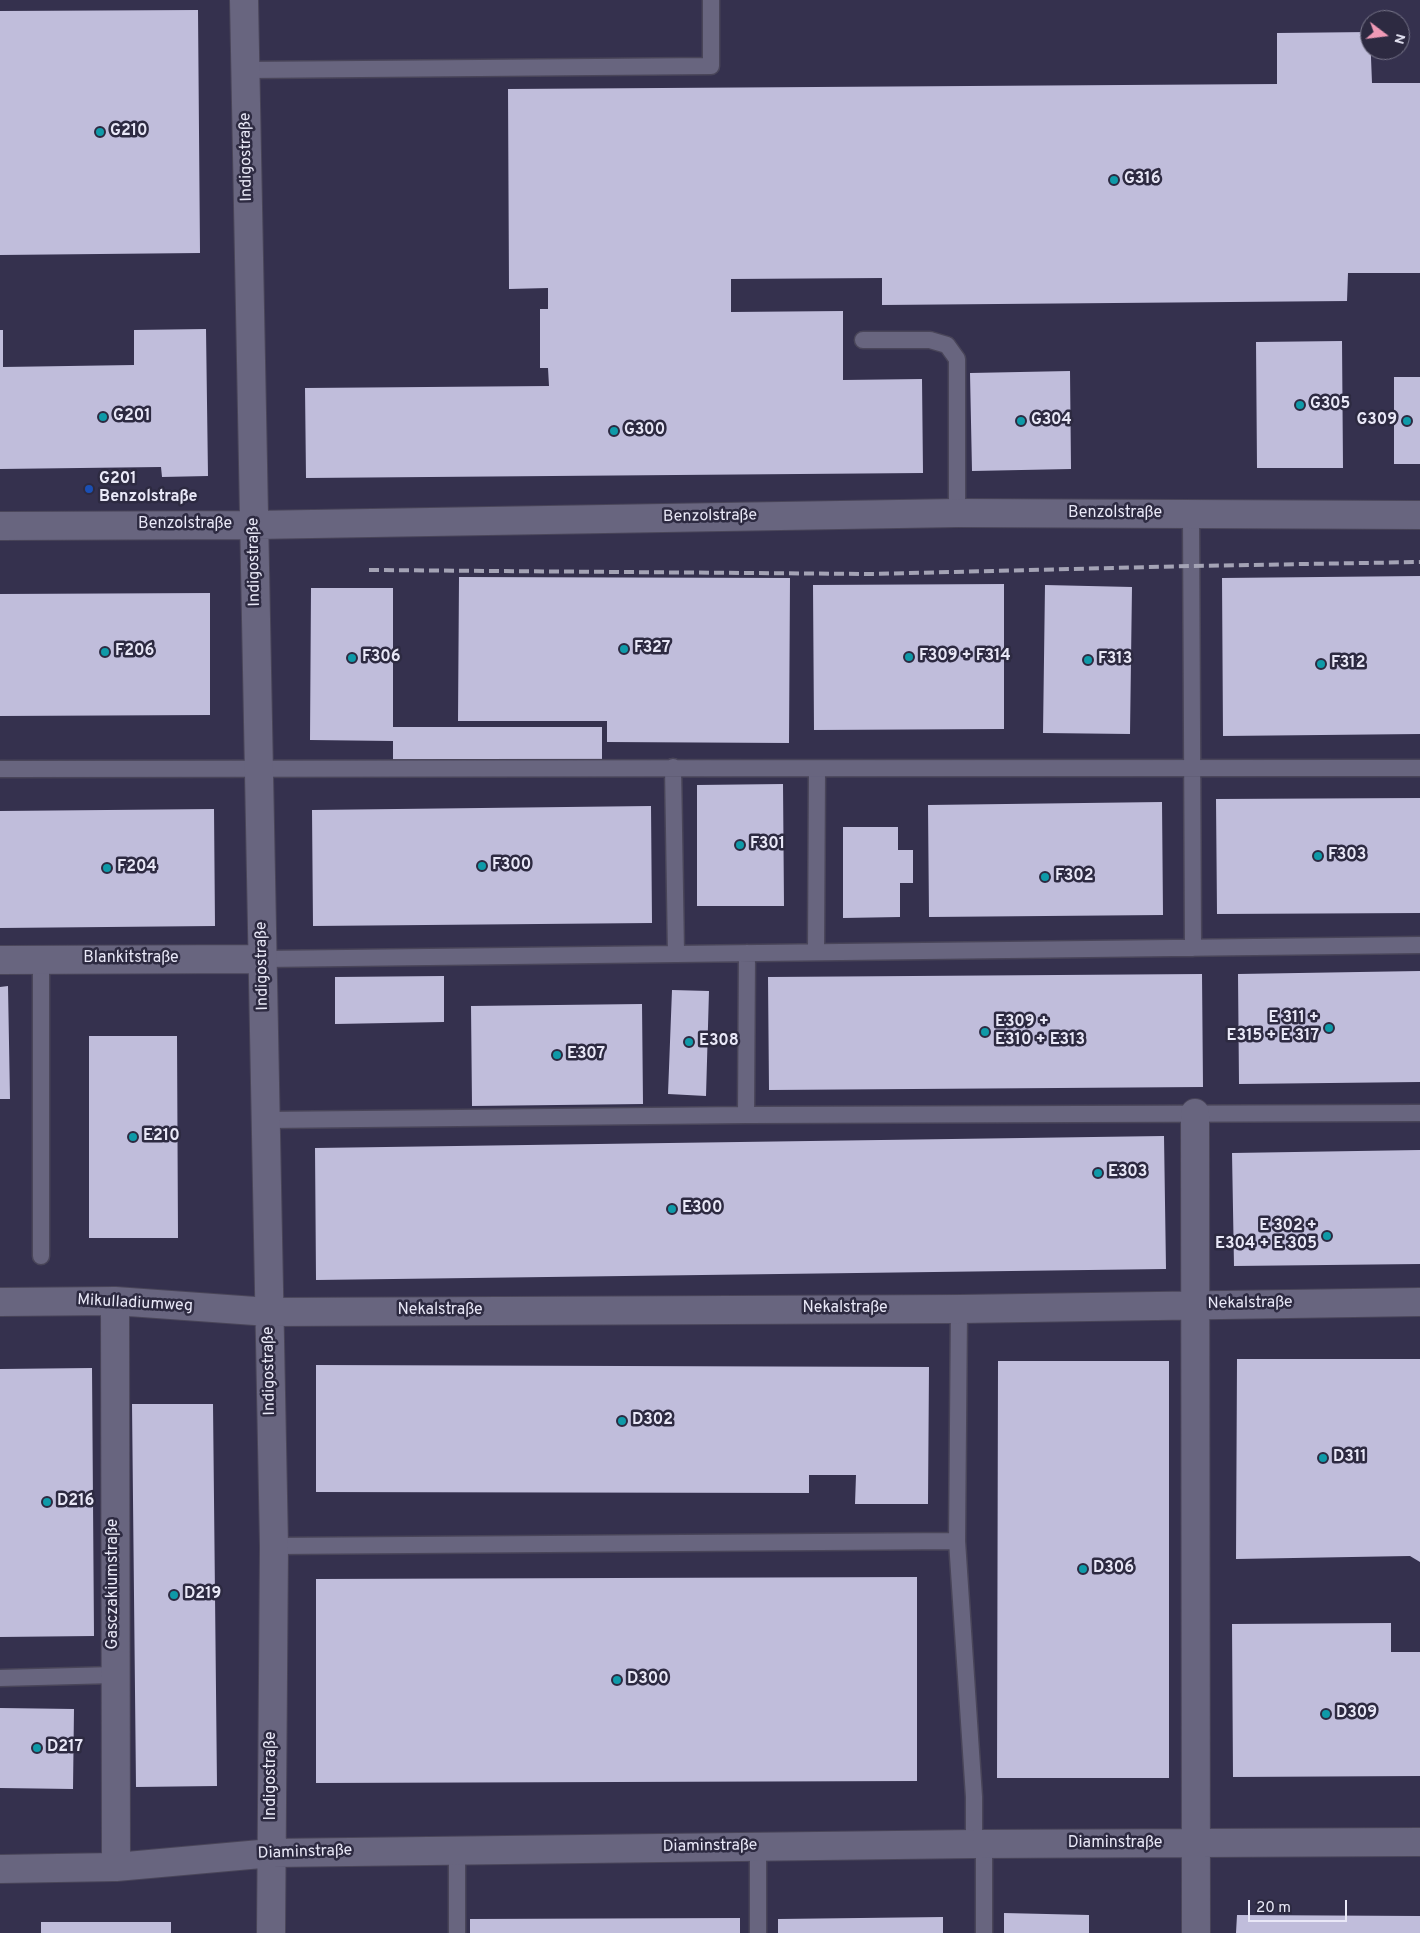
<!DOCTYPE html>
<meta charset="utf-8">
<style>
body{margin:0}
#map{position:relative;width:1420px;height:1933px;overflow:hidden;background:#2d2a41;font-family:Overpass,sans-serif}
canvas{display:block}
.north{position:absolute;left:1360px;top:10px;width:50px;height:50px;box-sizing:border-box;background:#2d2a41;border:1px solid #78768a;border-radius:50%;rotate:105deg;font-size:14px;font-weight:700;line-height:20px;text-align:center;color:#e9e8f7}
.north::after{content:'';display:block;margin:auto;width:18px;height:22px;background:#f09ab6;clip-path:polygon(50% 0,100% 100%,50% 72%,0 100%)}
.scale{position:absolute;left:1248px;top:1900px;width:99px;height:22px;box-sizing:border-box;border:2px solid #e9e8f7;border-top:0;padding-left:6px;font-size:15px;line-height:18px;white-space:nowrap;color:#e9e8f7;-webkit-text-stroke:4px #2d2a41;paint-order:stroke}
</style>
<div id="map">
<canvas width="1420" height="1933"></canvas>
<div class="north">N</div>
<div class="scale">20 m</div>
</div>
<script>
const c = document.querySelector('canvas').getContext('2d');
c.lineJoin = 'round';
function fill(path, color) { c.fillStyle = color; c.fill(path, 'evenodd'); }
function trace(path, color, width, dash) { c.strokeStyle = color; c.lineWidth = width; c.lineCap = dash ? 'butt' : 'round'; c.setLineDash(dash || []); c.stroke(path); }
function write(font, color, halo, rows, align = 'center') {
  c.font = font + ' Overpass,sans-serif'; c.lineWidth = 5; c.setLineDash([]); c.textBaseline = 'middle'; c.strokeStyle = halo; c.fillStyle = color; for (const [text, x, y, turn = 0] of rows) {
    c.save(); c.translate(x, y); c.rotate((+turn || 0) * Math.PI / 180); c.textAlign = isNaN(turn) ? turn : align; if (halo) c.strokeText(text, 0, 0); c.fillText(text, 0, 0); c.restore();
  }
}
fill(new Path2D(`
 M0 0H1420V1933H0ZM1370 20H1400V50H1370Z`), '#35314e');
fill(new Path2D(`
 M198 10 200 253 0 255V11Z
 M1370 32 1372 83H1420V273H1348L1347 301 882 305V278L731 279V312L843 311V380L922 379 923 473 306 478 305 388 549 386 548 368H540V309H548V288L509 289 508 89 1277 84V33Z
 M206 329 208 476 162 477 161 467 0 469V330H3V367L134 365V330Z
 M1342 341 1343 468H1257L1256 342Z
 M1070 371 1071 469 972 471 970 373Z
 M1394 377H1420V464H1394Z
 M1420 576V734L1223 736 1222 578Z
 M459 577 790 578 789 743 607 742V721H458Z
 M1004 584V729L814 730 813 585Z
 M1045 585 1132 587 1130 734 1043 733Z
 M311 588H393V727H602V766H393V741L310 740Z
 M210 593V715L0 716V594Z
 M783 784 784 906H697V785Z
 M1420 798V913L1217 914 1216 799Z
 M1162 802 1163 915 929 917 928 805Z
 M651 806 652 923 313 926 312 810Z
 M214 809 215 926 0 928V811Z
 M843 827H898V850H913V883H900V917L843 918Z
 M1420 971V1082L1239 1084 1238 974Z
 M1202 974 1203 1087 769 1090 768 977Z
 M444 976V1022L335 1024V977Z
 M8 986 10 1099H0V987Z
 M672 990 709 991 706 1096 668 1094Z
 M642 1004 643 1104 472 1106 471 1006Z
 M89 1036H177L178 1238H89Z
 M1164 1136 1166 1269 316 1280 315 1148Z
 M1420 1150V1264L1234 1266 1232 1153Z
 M1237 1359H1420V1562L1410 1556 1236 1559Z
 M998 1361H1169V1778H997Z
 M316 1365 929 1367 928 1504H855L856 1475H809V1493L316 1492Z
 M92 1368 94 1636 0 1637V1369Z
 M132 1404H213L217 1786 136 1787Z
 M917 1577V1781L316 1783V1579Z
 M1391 1623V1652H1420V1776L1233 1777 1232 1624Z
 M0 1708 74 1709 73 1789 0 1788Z
 M1004 1913 1089 1915V1933H1004Z
 M1237 1915 1420 1916V1933H1236Z
 M943 1917V1933H778V1919Z
 M740 1918V1933H470V1919Z
 M41 1922H171V1933H41Z`), '#c0bddb');
const lane = new Path2D(`
 M246 70 711 66V0
 M863 340H930L947 345 957 359V513
 M1191 514 1193 948
 M673 767 676 954
 M0 769C473 767 947 769 1420 768
 M816 952 817 769
 M263 959 1420 945
 M41 960V1256
 M746 1115 747 953
 M266 1120 746 1115 1420 1113
 M957 1541 959 1309
 M274 1546 957 1541 974 1797V1844
 M0 1678 114 1675
 M984 1844V1933
 M758 1846V1933
 M457 1933V1850`);
const street = new Path2D(`
 M244 0 274 1546 271 1933
 M0 526 254 525 957 513 1420 515
 M0 960 263 959
 M1195 1113 1196 1933
 M115 1301 116 1867
 M0 1302 115 1301 269 1312 959 1309 1420 1302
 M0 1869 116 1867 272 1853 974 1844 1420 1842`);
trace(lane, '#494559', 19);
trace(street, '#494559', 30);
trace(lane, '#68657f', 16);
trace(street, '#68657f', 28);
trace(new Path2D(`
 M369 570 874 574 1191 566 1420 562`), '#a4a3b5', 4, [10, 5]);
for (const [x, y, r, color] of [
 [100,132,5,"#0f9aa8"],
 [1114,180,5,"#0f9aa8"],
 [1300,405,5,"#0f9aa8"],
 [103,417,5,"#0f9aa8"],
 [1021,421,5,"#0f9aa8"],
 [1407,421,5,"#0f9aa8"],
 [614,431,5,"#0f9aa8"],
 [89,489,5,"#1a4fb4"],
 [624,649,5,"#0f9aa8"],
 [105,652,5,"#0f9aa8"],
 [909,657,5,"#0f9aa8"],
 [352,658,5,"#0f9aa8"],
 [1088,660,5,"#0f9aa8"],
 [1321,664,5,"#0f9aa8"],
 [740,845,5,"#0f9aa8"],
 [1318,856,5,"#0f9aa8"],
 [482,866,5,"#0f9aa8"],
 [107,868,5,"#0f9aa8"],
 [1045,877,5,"#0f9aa8"],
 [1329,1028,5,"#0f9aa8"],
 [985,1032,5,"#0f9aa8"],
 [689,1042,5,"#0f9aa8"],
 [557,1055,5,"#0f9aa8"],
 [133,1137,5,"#0f9aa8"],
 [1098,1173,5,"#0f9aa8"],
 [672,1209,5,"#0f9aa8"],
 [1327,1236,5,"#0f9aa8"],
 [622,1421,5,"#0f9aa8"],
 [1323,1458,5,"#0f9aa8"],
 [47,1502,5,"#0f9aa8"],
 [1083,1569,5,"#0f9aa8"],
 [174,1595,5,"#0f9aa8"],
 [617,1680,5,"#0f9aa8"],
 [1326,1714,5,"#0f9aa8"],
 [37,1748,5,"#0f9aa8"]
]) { const dot = new Path2D(); dot.arc(x, y, r, 0, 2 * Math.PI); c.fillStyle = color; c.fill(dot); trace(dot, '#2d2a41', 2); }
write('bold 16px', '#e9e8f7', '#2d2a41', [
 ["G210",110,132],
 ["G316",1124,180],
 ["G305",1310,405],
 ["G201",113,417],
 ["G304",1031,421],
 ["G309",1397,421,"right"],
 ["G300",624,431],
 ["G201",99,480],
 ["Benzolstraße",99,498],
 ["F327",634,649],
 ["F206",115,652],
 ["F309 + F314",919,657],
 ["F306",362,658],
 ["F313",1098,660],
 ["F312",1331,664],
 ["F301",750,845],
 ["F303",1328,856],
 ["F300",492,866],
 ["F204",117,868],
 ["F302",1055,877],
 ["E 311 +",1319,1019,"right"],
 ["E315 + E 317",1319,1037,"right"],
 ["E309 +",995,1023],
 ["E310 + E313",995,1041],
 ["E308",699,1042],
 ["E307",567,1055],
 ["E210",143,1137],
 ["E303",1108,1173],
 ["E300",682,1209],
 ["E 302 +",1317,1227,"right"],
 ["E304 + E 305",1317,1245,"right"],
 ["D302",632,1421],
 ["D311",1333,1458],
 ["D216",57,1502],
 ["D306",1093,1569],
 ["D219",184,1595],
 ["D300",627,1680],
 ["D309",1336,1714],
 ["D217",47,1748]
], 'left');
write('16px', '#e9e8f7', '#2d2a41', [
 ["Indigostraße",247,157,-91],
 ["Benzolstraße",1115,514],
 ["Benzolstraße",710,517,-1],
 ["Benzolstraße",185,525],
 ["Indigostraße",255,562,-91],
 ["Blankitstraße",131,959],
 ["Indigostraße",263,966,-91],
 ["Mikulladiumweg",135,1304,3],
 ["Nekalstraße",1250,1304,-1],
 ["Nekalstraße",845,1309],
 ["Nekalstraße",440,1311],
 ["Indigostraße",270,1371,-91],
 ["Gasczakiumstraße",114,1584,-90],
 ["Indigostraße",272,1776,-90],
 ["Diaminstraße",1115,1844],
 ["Diaminstraße",710,1847,-1],
 ["Diaminstraße",305,1853,-2]
]);
</script>
